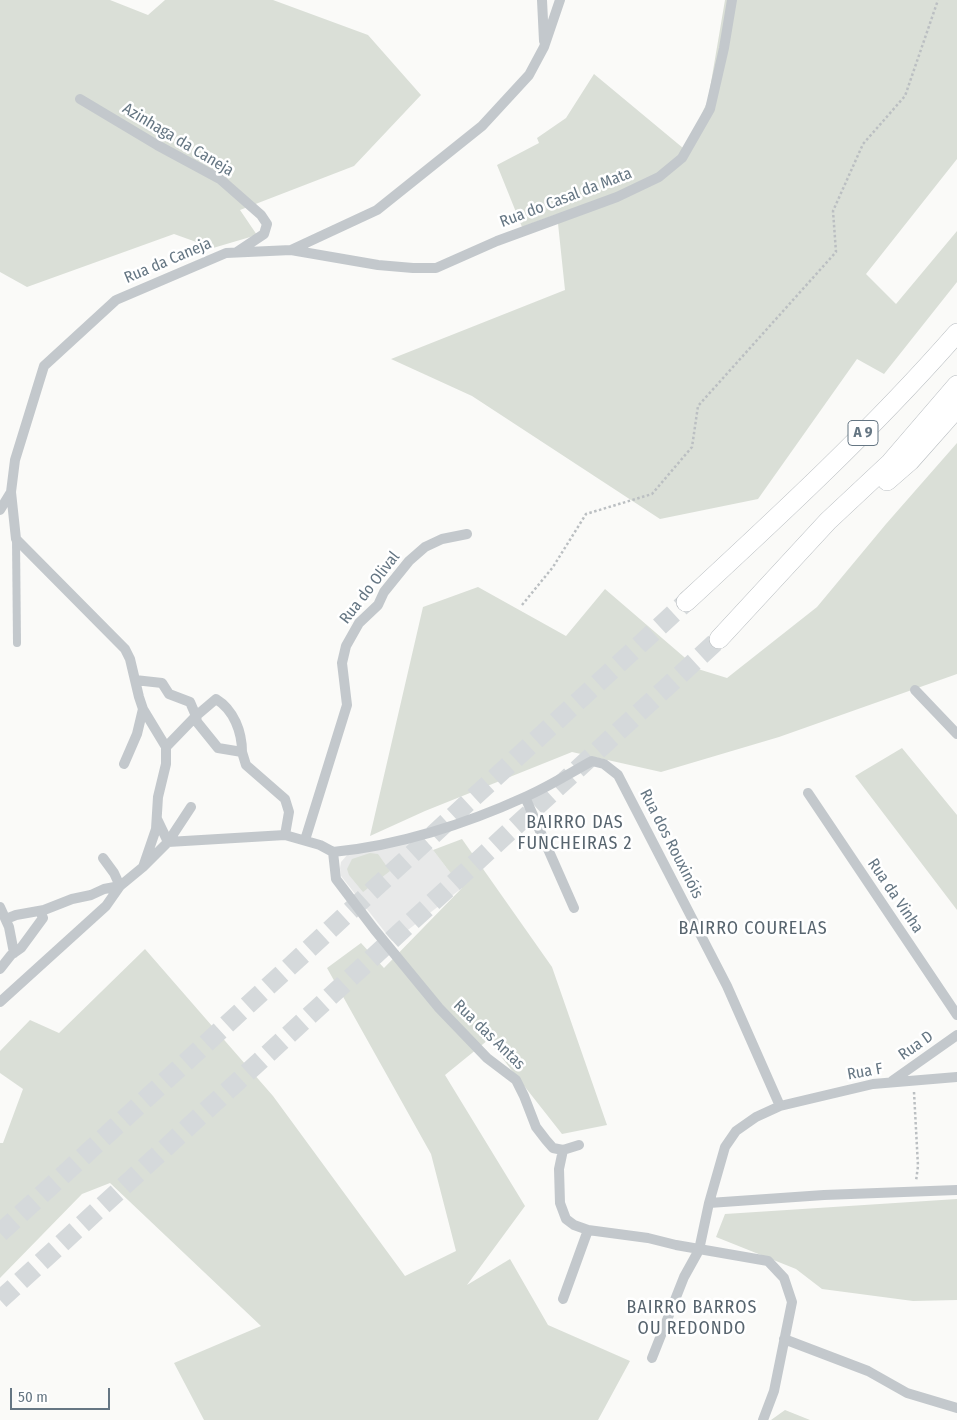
<!DOCTYPE html>
<meta charset="utf-8">
<style>
body{margin:0}
#map{position:relative;width:957px;height:1420px;overflow:hidden;background:#fafaf8;font-family:"Fira Sans Condensed",sans-serif}
canvas{display:block}
.scale{position:absolute;left:10px;top:1388px;width:100px;height:22px;box-sizing:border-box;border:2px solid #657683;border-top:0;padding-left:6px;font-size:15px;line-height:18px;white-space:nowrap;color:#657683;-webkit-text-stroke:4px #fff;paint-order:stroke}
</style>
<div id="map">
<canvas width="957" height="1420"></canvas>
<div class="scale">50 m</div>
</div>
<script>
const c = document.querySelector('canvas').getContext('2d');
c.lineJoin = 'round';
function fill(path, color) { c.fillStyle = color; c.fill(path, 'evenodd'); }
function trace(path, color, width, dash) { c.strokeStyle = color; c.lineWidth = width; c.lineCap = dash ? 'butt' : 'round'; c.setLineDash(dash || []); c.stroke(path); }
function write(font, color, halo, rows, align = 'center') {
  c.font = font + ' "Fira Sans Condensed",sans-serif'; c.lineWidth = 5; c.setLineDash([]); c.textBaseline = 'middle'; c.strokeStyle = halo; c.fillStyle = color; for (const [text, x, y, turn = 0] of rows) {
    c.save(); c.translate(x, y); c.rotate((+turn || 0) * Math.PI / 180); c.textAlign = isNaN(turn) ? turn : align; if (halo) c.strokeText(text, 0, 0); c.fillText(text, 0, 0); c.restore();
  }
}
fill(new Path2D(`
 M424 838 462 888 395 940 392 941 341 876 340 868 341 862 348 854Z`), '#e8e9e9');
fill(new Path2D(`
 M0 0H110L148 15 165 0H273L368 35 421 95 354 166 240 210 257 235 213 248 174 234 27 287 0 272Z
 M725 0H957V159L866 274 896 304 957 231V282L884 374 857 359 758 499 660 519 472 396 391 359 565 290 557 214 522 227 497 165 539 143 537 138 566 118 594 74 683 148 694 131 708 100Z
 M957 443V674L779 737 661 772 572 752 425 811 370 836 423 607 478 587 566 636 605 589 698 669 727 678 817 607 886 524Z
 M902 748 957 815V910L855 776Z
 M462 839 552 967 607 1125 562 1134 488 1040 445 1075 525 1206 467 1285 510 1259 548 1325 630 1361 598 1420H204L174 1363 261 1326 110 1183 82 1194 0 1278V1143H3L23 1089 0 1073V1051L30 1020 59 1033 145 949 273 1096 405 1276 456 1251 431 1154 327 968 361 943 384 968 462 888 433 850Z
 M370 853 378 854 390 871 363 892 349 875 347 869 352 859Z
 M957 1199V1300L913 1301 822 1289 796 1269 716 1237 725 1214Z
 M785 1410 810 1420H771Z`), '#dadfd7');
trace(new Path2D(`
 M0 1233 686 602
 M0 1300 719 639`), '#d5d9db', 19, [19, 9]);
const motorway = new Path2D(`
 M887 481 910 461 957 408
 M686 602C780 515 873 429 957 333
 M719 639 828 521 890 463 957 385`);
trace(motorway, '#b4b9bd', 20);
trace(new Path2D(`
 M522 605 553 567 586 514 652 494 692 447 698 406 836 252 833 211 863 144 905 96 938 0
 M914 1092 918 1166 916 1181`), '#bbbfc2', 2.5, [2.5, 2.5]);
trace(new Path2D(`
 M16 539 17 643`), '#c3c8cc', 8);
trace(new Path2D(`
 M542 0 544 41
 M80 99 157 145 220 179 261 215 267 224 264 234 237 252
 M291 250 378 265 413 268H436L497 241 617 197 659 177 682 158 710 109 724 48 732 0
 M0 510 11 492
 M135 680 162 683 169 694 190 702 196 716 197 722 218 748 242 752 246 765 285 799 289 812 285 835
 M915 690 957 734
 M166 747 196 716 216 699C234 710 242 732 242 752
 M124 764 137 734 143 709
 M808 793 957 1015
 M525 797 574 908
 M157 819 168 842 285 835 320 845 333 852
 M305 840 347 705 342 663 346 646 359 623 378 605 384 592 409 561 425 547 442 539 467 534
 M333 852C397 846 466 824 525 797 548 787 570 773 592 761L604 764 618 775 727 986 780 1106
 M333 852 336 879 374 929 439 1008 487 1058 516 1080 524 1096 536 1127 546 1140 553 1148 563 1150 579 1145
 M103 858 114 873 120 886
 M143 867 156 829 158 797 166 764V747L143 709 139 697 130 659 125 649 16 539 11 492 15 460 44 366 116 300 226 253 291 250 377 210 482 126 529 75 544 47 560 0
 M0 907 9 927 14 953
 M6 919 16 915 44 910 72 899 91 895 104 889 120 886
 M0 969 11 955 21 948 43 918 40 911
 M0 1002 106 906 120 886 143 867 168 842 191 807
 M892 1081 957 1035
 M563 1150 559 1169 560 1203 566 1219 574 1225 588 1230 648 1238 676 1245 768 1261 784 1278 792 1302 774 1391 763 1420
 M709 1203 725 1147 736 1131 756 1117 780 1106 873 1084 957 1077
 M563 1299 588 1230
 M784 1339 868 1371 907 1393 957 1408
 M652 1358 684 1277 699 1250 709 1203 824 1195 957 1190`), '#c3c8cc', 10);
trace(motorway, '#fff', 19);
for (const [x, y, w] of [
 [863,433,30]
]) { const box = new Path2D(); box.roundRect(x - w / 2, y - 12.5, w, 25, 4); c.fillStyle = '#fff'; c.fill(box); trace(box, '#657683', 1); }
write('bold 15px', '#657683', null, [
 ["A 9",863,433]
]);
write('16px', '#657683', '#fff', [
 ["Azinhaga da Caneja",178,140,31],
 ["Rua do Casal da Mata",566,198,-21],
 ["Rua da Caneja",168,261,-23],
 ["Rua do Olival",370,588,-52],
 ["Rua dos Rouxinóis",671,844,63],
 ["Rua da Vinha",895,896,56],
 ["Rua das Antas",489,1035,44],
 ["Rua D",916,1046,-35],
 ["Rua F",865,1072,-10]
]);
c.letterSpacing = '1px';
write('18px', '#57646e', '#fff', [
 ["BAIRRO DAS",575,823],
 ["FUNCHEIRAS 2",575,844],
 ["BAIRRO COURELAS",753,929],
 ["BAIRRO BARROS",692,1308],
 ["OU REDONDO",692,1329]
]);
c.letterSpacing = '0px';
</script>
